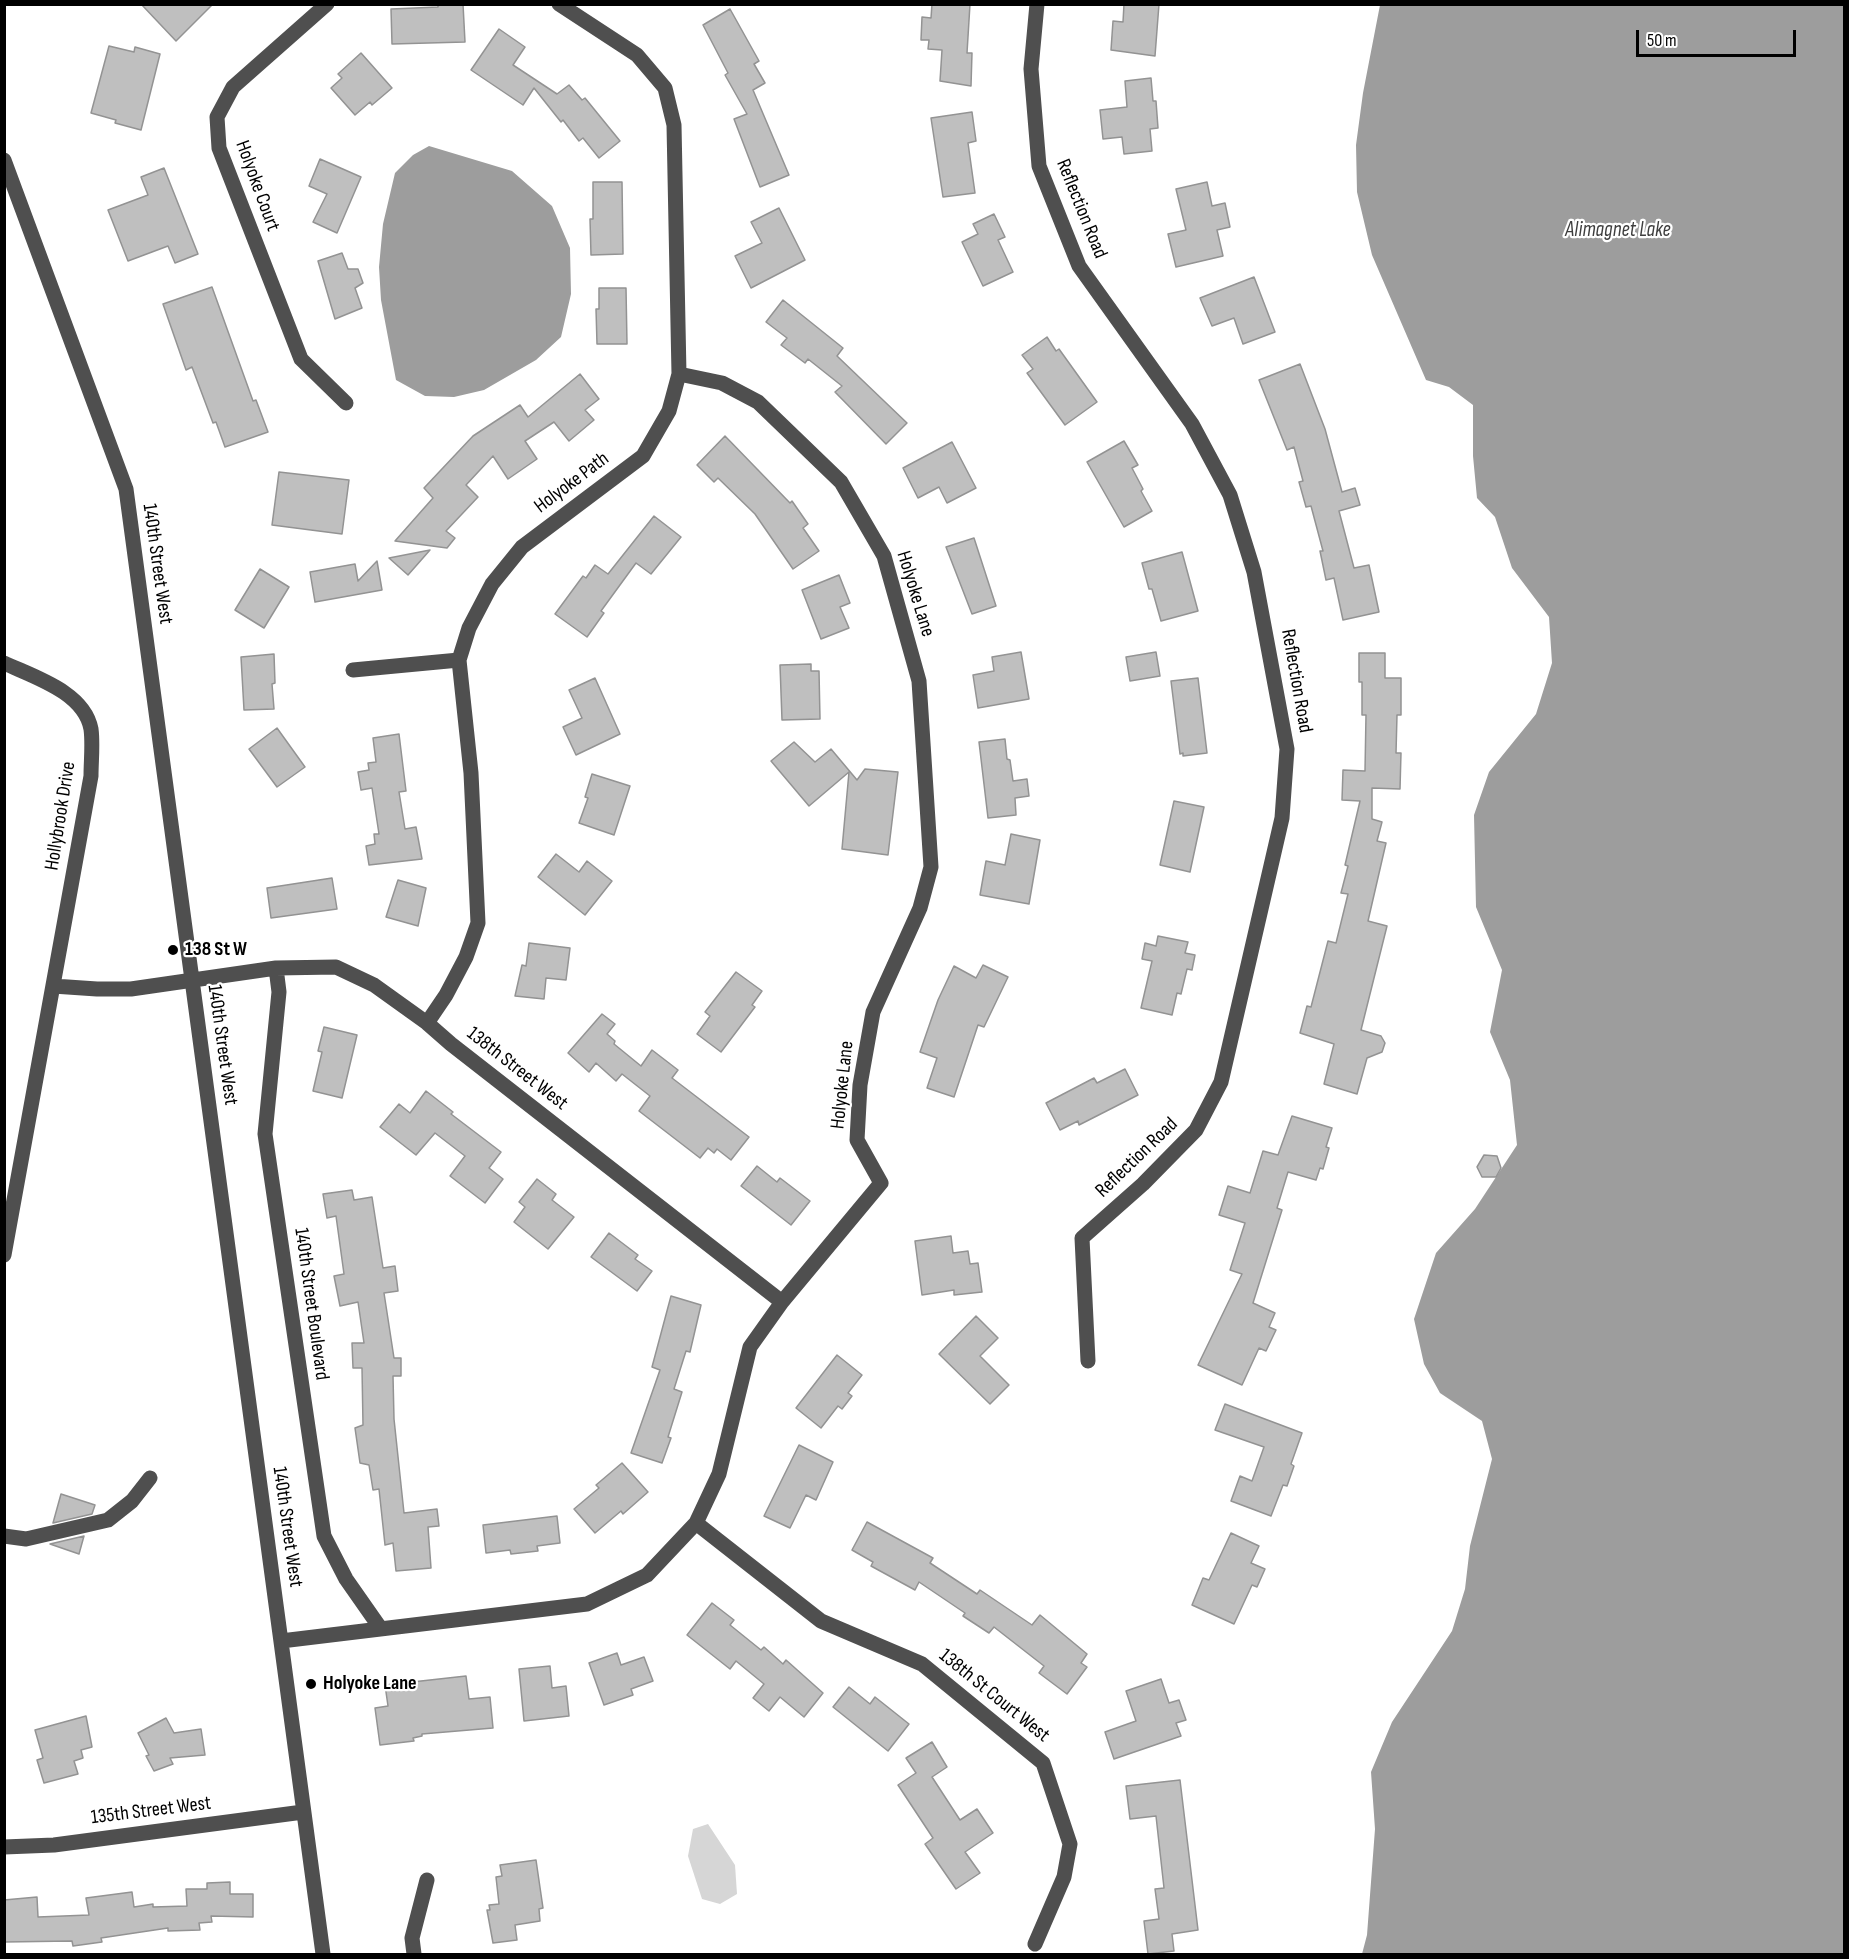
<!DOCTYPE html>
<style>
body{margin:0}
#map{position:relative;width:1849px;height:1959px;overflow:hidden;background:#fff;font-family:"Sofia Sans Condensed",sans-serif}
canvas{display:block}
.frame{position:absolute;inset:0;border:6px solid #000;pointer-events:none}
.scale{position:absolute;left:1636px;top:30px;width:160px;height:27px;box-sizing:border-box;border:3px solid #000;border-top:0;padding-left:8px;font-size:18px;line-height:21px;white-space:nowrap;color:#000;-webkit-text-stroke:4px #fff;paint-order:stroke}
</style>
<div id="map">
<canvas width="1849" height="1959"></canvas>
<div class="frame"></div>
<div class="scale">50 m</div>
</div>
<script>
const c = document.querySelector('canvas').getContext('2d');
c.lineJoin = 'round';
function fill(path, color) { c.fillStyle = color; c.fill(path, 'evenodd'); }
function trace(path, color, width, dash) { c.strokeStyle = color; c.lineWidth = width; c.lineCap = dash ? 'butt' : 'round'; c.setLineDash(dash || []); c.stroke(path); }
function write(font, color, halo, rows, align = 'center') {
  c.font = font + ' "Sofia Sans Condensed",sans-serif'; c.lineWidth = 4.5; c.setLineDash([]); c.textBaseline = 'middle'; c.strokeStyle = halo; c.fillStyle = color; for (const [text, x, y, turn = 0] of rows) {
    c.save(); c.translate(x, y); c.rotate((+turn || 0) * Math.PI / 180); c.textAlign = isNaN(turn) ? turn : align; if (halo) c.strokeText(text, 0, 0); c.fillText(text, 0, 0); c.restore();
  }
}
fill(new Path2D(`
 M708 1824 735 1865 737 1894 720 1904 702 1899 688 1856 693 1829Z`), '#d6d6d6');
fill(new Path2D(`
 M1380 5H1844V1954H1362L1367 1935 1375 1829 1371 1772 1392 1722 1452 1631 1465 1589 1470 1546 1492 1459 1482 1421 1440 1393 1424 1364 1414 1319 1436 1253 1475 1209 1517 1145 1510 1080 1490 1032 1502 970 1476 907 1474 815 1489 772 1536 714 1552 663 1549 617 1512 568 1495 517 1477 498 1473 456V405L1449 387 1426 380 1372 255 1357 192 1356 145 1363 93Z
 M429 146 512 171 552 206 570 248 571 294 561 337 536 360 484 390 454 397 425 396 396 380 381 300 379 267 383 224 395 173 413 155Z`), '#9d9d9d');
const building = new Path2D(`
 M141 4H213L176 41Z
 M438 4H463L465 42 392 44 391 9 438 7Z
 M932 4H970L967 53H972L971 86 940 81 942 50 928 49 929 40H921L922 17 931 18Z
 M1124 4H1159L1155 56 1111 50 1113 21 1123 22Z
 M730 9 759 61 754 64 765 83 753 90 789 175 760 187 734 119 747 114 725 75 728 73 703 25Z
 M499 29 525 47 513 65 557 94 569 85 582 100 585 98 620 141 599 158 583 138 579 141 563 120 561 122 534 88 523 105 471 70Z
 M109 46 134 52 135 47 160 54 141 130 115 123 116 120 91 113Z
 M361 53 392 88 372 105 370 102 355 115 331 88 342 78 338 74Z
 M1151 78 1153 101H1156L1158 128 1150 129 1152 151 1124 154 1122 137 1103 139 1100 110 1127 107 1125 81Z
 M972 112 976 141 968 143 975 193 943 197 931 118Z
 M320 159 361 177 337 233 313 222 327 194 309 186Z
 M164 168 198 254 175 263 168 246 128 261 108 210 148 195 141 177Z
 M593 182H622L623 254 591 255 590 219H593Z
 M1207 182 1212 206 1225 203 1230 227 1217 230 1223 256 1176 267 1168 234 1186 230 1176 189Z
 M779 208 805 260 751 288 735 256 762 243 751 222Z
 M994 214 1005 237 998 240 1013 272 983 286 962 242 978 234 973 224Z
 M342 253 348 269H358L363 283 355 288 362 308 335 319 318 261Z
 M1254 277 1275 332 1243 344 1234 318 1212 326 1200 298Z
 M212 287 253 401 256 400 268 432 225 447 216 422 213 423 192 367 186 370 163 304Z
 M599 288H626L627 344H597L596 309H599Z
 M783 300 843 348 837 356 907 423 886 444 835 392 842 386 808 359 805 363 781 345 787 338 766 322Z
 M1047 337 1056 351 1059 349 1097 402 1065 425 1027 373 1033 369 1022 355Z
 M1300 364 1325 429 1342 492 1355 488 1360 505 1339 511 1354 568 1369 565 1379 612 1343 620 1334 578 1326 580 1320 551H1323L1311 506 1306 507 1299 482 1303 481 1294 447 1287 450 1259 380Z
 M580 374 599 399 585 410 594 420 569 441 554 422 525 441 537 459 508 479 493 456 466 485 478 497 446 531 455 538 447 548 395 541 433 498 424 488 473 436 520 405 528 417Z
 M725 436 790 503 792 501 808 524 803 528 819 551 793 569 755 514 718 478 714 482 697 465Z
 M1124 441 1138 465 1132 468 1143 489 1141 491 1152 511 1124 527 1087 462Z
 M952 442 976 488 947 503 939 487 918 498 903 468Z
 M279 472 349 480 342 534 272 525Z
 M654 516 681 537 651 574 636 563 601 611 604 613 587 637 555 614 583 576 586 578 595 565 608 574Z
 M974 538 996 606 972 614 946 547Z
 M430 550 408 575 389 558Z
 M1182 552 1198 611 1161 621 1152 589H1149L1142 563Z
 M377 561 382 590 315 602 310 572 355 564 358 581Z
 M260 569 289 587 264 628 235 610Z
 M839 575 850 603 840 607 849 628 821 639 802 590Z
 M1021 652 1029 699 978 708 973 675 994 671 992 657Z
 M1156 652 1160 676 1130 681 1126 657Z
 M1359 653H1385V678H1401V715H1397L1396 753H1401L1400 789 1372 788V819L1382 822 1377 841 1386 843 1368 921 1387 926 1361 1030 1381 1036 1385 1043 1382 1052 1367 1058 1357 1094 1324 1084 1334 1044 1300 1033 1307 1006 1311 1007 1328 941 1336 943 1348 894 1341 893 1348 866 1345 865 1360 801 1342 800 1343 770 1365 771 1366 715H1362V682H1359Z
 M274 654 275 683 272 684 274 709 244 710 241 657Z
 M811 664V671H819L820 719 782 720 780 665Z
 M595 678 620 734 576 755 563 727 582 718 569 690Z
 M1198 678 1207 753 1183 756V753L1180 754 1171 681Z
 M277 728 305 767 277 787 249 749Z
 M399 734 406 791 399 792 405 829 416 827 422 859 369 865 366 846 375 844 374 834H379L372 788 361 790 358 772 369 770 368 763 376 762 373 738Z
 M1005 739 1007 759 1010 760 1013 781 1027 779 1029 796 1015 798 1016 815 988 818 979 742Z
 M794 742 815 762 831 749 857 780 865 769 898 772 888 855 842 849 849 772 809 806 771 761Z
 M592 774 630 786 614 835 579 823 588 798 585 797Z
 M1174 801 1204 807 1190 872 1160 865Z
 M1011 834 1040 840 1029 904 980 895 986 861 1005 865Z
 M556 854 579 872 587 861 612 881 585 915 538 877Z
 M332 878 337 909 271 918 267 888Z
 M398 880 426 888 418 926 386 917Z
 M1158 936 1188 942 1185 953 1195 955 1192 970 1187 969 1181 994 1177 993 1172 1015 1141 1008 1152 961 1142 959 1145 943 1156 946Z
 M529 943 570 948 566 980 546 978 544 999 515 996 522 965 526 966Z
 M983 965 1008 977 984 1027 978 1025 954 1097 927 1088 937 1058 920 1052 938 1000 954 966 976 978Z
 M736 972 762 991 752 1005 755 1007 721 1052 697 1034 710 1016 705 1012Z
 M602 1014 615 1024 607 1034 615 1041 614 1044 641 1066 652 1050 678 1070 672 1078 749 1137 731 1160 717 1149 714 1153 708 1148 700 1158 639 1111 650 1096 622 1074 616 1081 596 1063 589 1072 568 1053Z
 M324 1027 357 1035 342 1098 313 1091 322 1052 318 1051Z
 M1125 1069 1138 1095 1079 1125 1078 1121 1060 1130 1046 1103 1094 1078 1097 1083Z
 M426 1091 453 1112 451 1114 501 1152 489 1168 503 1179 485 1203 450 1176 465 1156 435 1133 416 1155 380 1127 399 1104 410 1113Z
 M1292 1116 1332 1128 1326 1147 1329 1148 1323 1169 1320 1168 1316 1180 1288 1172 1277 1208 1282 1210 1253 1303 1275 1313 1269 1327 1276 1330 1266 1351 1259 1348 1242 1385 1198 1365 1242 1274 1230 1270 1245 1223 1219 1215 1228 1186 1250 1193 1263 1151 1278 1155Z
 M1484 1155 1497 1156 1501 1168 1496 1177H1482L1477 1167Z
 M757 1166 777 1182 780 1178 810 1201 791 1225 741 1186Z
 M537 1179 556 1194 552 1200 574 1217 548 1249 514 1222 525 1207 519 1202Z
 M352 1190 354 1200 372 1197 383 1268 395 1266 398 1291 384 1293 394 1358H401V1376H393L394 1419 404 1513 437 1509 439 1526 428 1527 431 1568 396 1571 393 1543 385 1545 379 1489 373 1490 369 1465 360 1463 355 1428 363 1425 362 1368H353L352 1343H364L358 1302 340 1306 334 1276 344 1274 336 1216 327 1218 323 1194Z
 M609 1233 638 1255 635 1259 652 1271 637 1291 591 1257Z
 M951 1236 953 1253 968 1251 970 1264 978 1263 982 1292 954 1295V1290L922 1295 915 1241Z
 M671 1296 701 1305 690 1352 686 1351 674 1389 682 1392 668 1437 671 1438 662 1463 631 1453 660 1370 652 1367Z
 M976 1316 998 1338 980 1356 1009 1385 990 1404 939 1354Z
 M837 1355 862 1375 848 1393 852 1396 842 1409 838 1406 821 1428 796 1408Z
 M1225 1404 1302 1433 1291 1464 1294 1466 1287 1486 1283 1485 1271 1516 1231 1501 1240 1476 1252 1481 1264 1447 1215 1430Z
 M799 1445 833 1462 816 1500 806 1495 790 1528 764 1516Z
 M622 1463 648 1492 623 1514 621 1511 595 1533 574 1509 599 1488 596 1485Z
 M61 1494 95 1505 92 1514 53 1523Z
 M557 1516 560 1543 537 1546 538 1551 511 1554 510 1550 486 1553 483 1525Z
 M867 1522 933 1558 930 1563 977 1594 980 1590 1032 1625 1040 1615 1087 1654 1081 1663 1087 1667 1067 1694 1039 1673 1044 1666 994 1627 989 1633 963 1616 965 1613 919 1582 915 1590 871 1566 873 1562 852 1550Z
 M1231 1533 1259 1546 1251 1563 1265 1569 1257 1587 1252 1585 1234 1624 1192 1605 1203 1578 1209 1580Z
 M84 1536 79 1554 50 1544Z
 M712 1603 734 1620 730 1625 761 1650 764 1647 783 1664 786 1660 823 1693 804 1717 780 1697 769 1711 753 1698 764 1684 736 1661 730 1669 687 1635Z
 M617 1653 621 1665 644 1657 653 1681 631 1689 633 1695 604 1705 589 1663Z
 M550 1666 552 1688 566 1686 569 1716 524 1721 519 1669Z
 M466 1676 469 1699 490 1697 493 1728 422 1734V1736L413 1738 414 1741 380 1745 375 1708 388 1706 385 1685Z
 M1161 1679 1169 1703 1179 1700 1186 1720 1176 1723 1181 1736 1114 1759 1105 1732 1136 1721 1126 1691Z
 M849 1687 870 1704 875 1697 909 1724 888 1751 833 1707Z
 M86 1716 92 1747 81 1750 83 1758 74 1761 78 1774 44 1783 37 1760 43 1758 35 1730Z
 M166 1718 174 1733 201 1729 205 1755 170 1758 173 1764 154 1771 146 1756 149 1755 138 1733Z
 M932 1742 947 1767 932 1777 960 1820 977 1809 993 1833 965 1852 980 1873 956 1889 925 1844 933 1838 898 1785 916 1773 906 1758Z
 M1180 1780 1198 1930 1172 1934 1174 1951 1148 1954 1144 1921 1159 1919 1155 1889 1164 1888 1156 1816 1130 1819 1126 1786Z
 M536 1860 543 1908 539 1909 540 1921 515 1925 517 1940 493 1943 487 1910H490L489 1905 499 1904 496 1877 502 1876 500 1865Z
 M230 1882V1894H253V1917L211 1916 212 1922 199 1923 200 1930 168 1931V1928L101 1938 102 1942 73 1946 72 1941 4 1942V1900L37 1897 38 1917 89 1915 86 1898 132 1892 134 1907 153 1904V1907L187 1906 186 1889H207V1883Z`);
fill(building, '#bfbfbf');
trace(building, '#939393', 1.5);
trace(new Path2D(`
 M327 4 233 87 217 117 219 148 301 359 346 403
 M1037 4 1031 69 1039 166 1079 266 1192 424 1230 495 1254 572 1287 749 1282 818 1221 1082 1196 1130 1143 1184 1082 1238 1088 1361
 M4 160 126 489 323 1954
 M4 663C34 677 84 692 91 729 93 744 91 761 91 776L4 1255
 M353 670 459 660
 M276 968 279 992 265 1134 324 1536 346 1579 381 1629
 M53 986 97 989H131L276 968 336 967 374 985 427 1023 451 1044 782 1302
 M427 1023 446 995 466 957 478 923 471 773 459 660 469 628 492 584 522 547 643 456 669 411 679 374 674 125 665 88 637 55 559 4
 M696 1523 821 1621 922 1664 1043 1763 1070 1844 1064 1877 1035 1944
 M4 1536 26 1539 108 1520 132 1501 150 1478
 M281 1641 587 1604 647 1575 696 1523 719 1474 750 1347 782 1302 881 1183 857 1140 860 1085 873 1012 920 908 931 867 919 681 884 556 841 482 758 402 722 383 679 374
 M4 1847 54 1845 303 1812
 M414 1954 412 1938 427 1880`), '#4f4f4f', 15);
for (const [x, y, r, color] of [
 [173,950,6,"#000"],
 [311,1684,6,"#000"]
]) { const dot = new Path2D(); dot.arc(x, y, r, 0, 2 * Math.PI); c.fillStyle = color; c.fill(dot); trace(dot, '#fff', 2); }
write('20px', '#000', '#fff', [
 ["Holyoke Court",257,186,70],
 ["Reflection Road",1081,209,68],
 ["Holyoke Path",572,483,-37],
 ["140th Street West",157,564,82],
 ["Holyoke Lane",915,594,73],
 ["Reflection Road",1296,681,80],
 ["Hollybrook Drive",61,816,-81],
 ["140th Street West",222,1045,82],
 ["138th Street West",517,1069,38],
 ["Holyoke Lane",843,1085,-84],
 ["Reflection Road",1137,1158,-44],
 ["140th Street Boulevard",311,1304,82],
 ["140th Street West",287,1527,82],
 ["138th St Court West",994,1696,39],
 ["135th Street West",151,1811,-7]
]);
write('bold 20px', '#000', '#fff', [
 ["138 St W",185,950],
 ["Holyoke Lane",323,1684]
], 'left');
write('italic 21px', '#3e3e3e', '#fff', [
 ["Alimagnet Lake",1618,231]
]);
</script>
